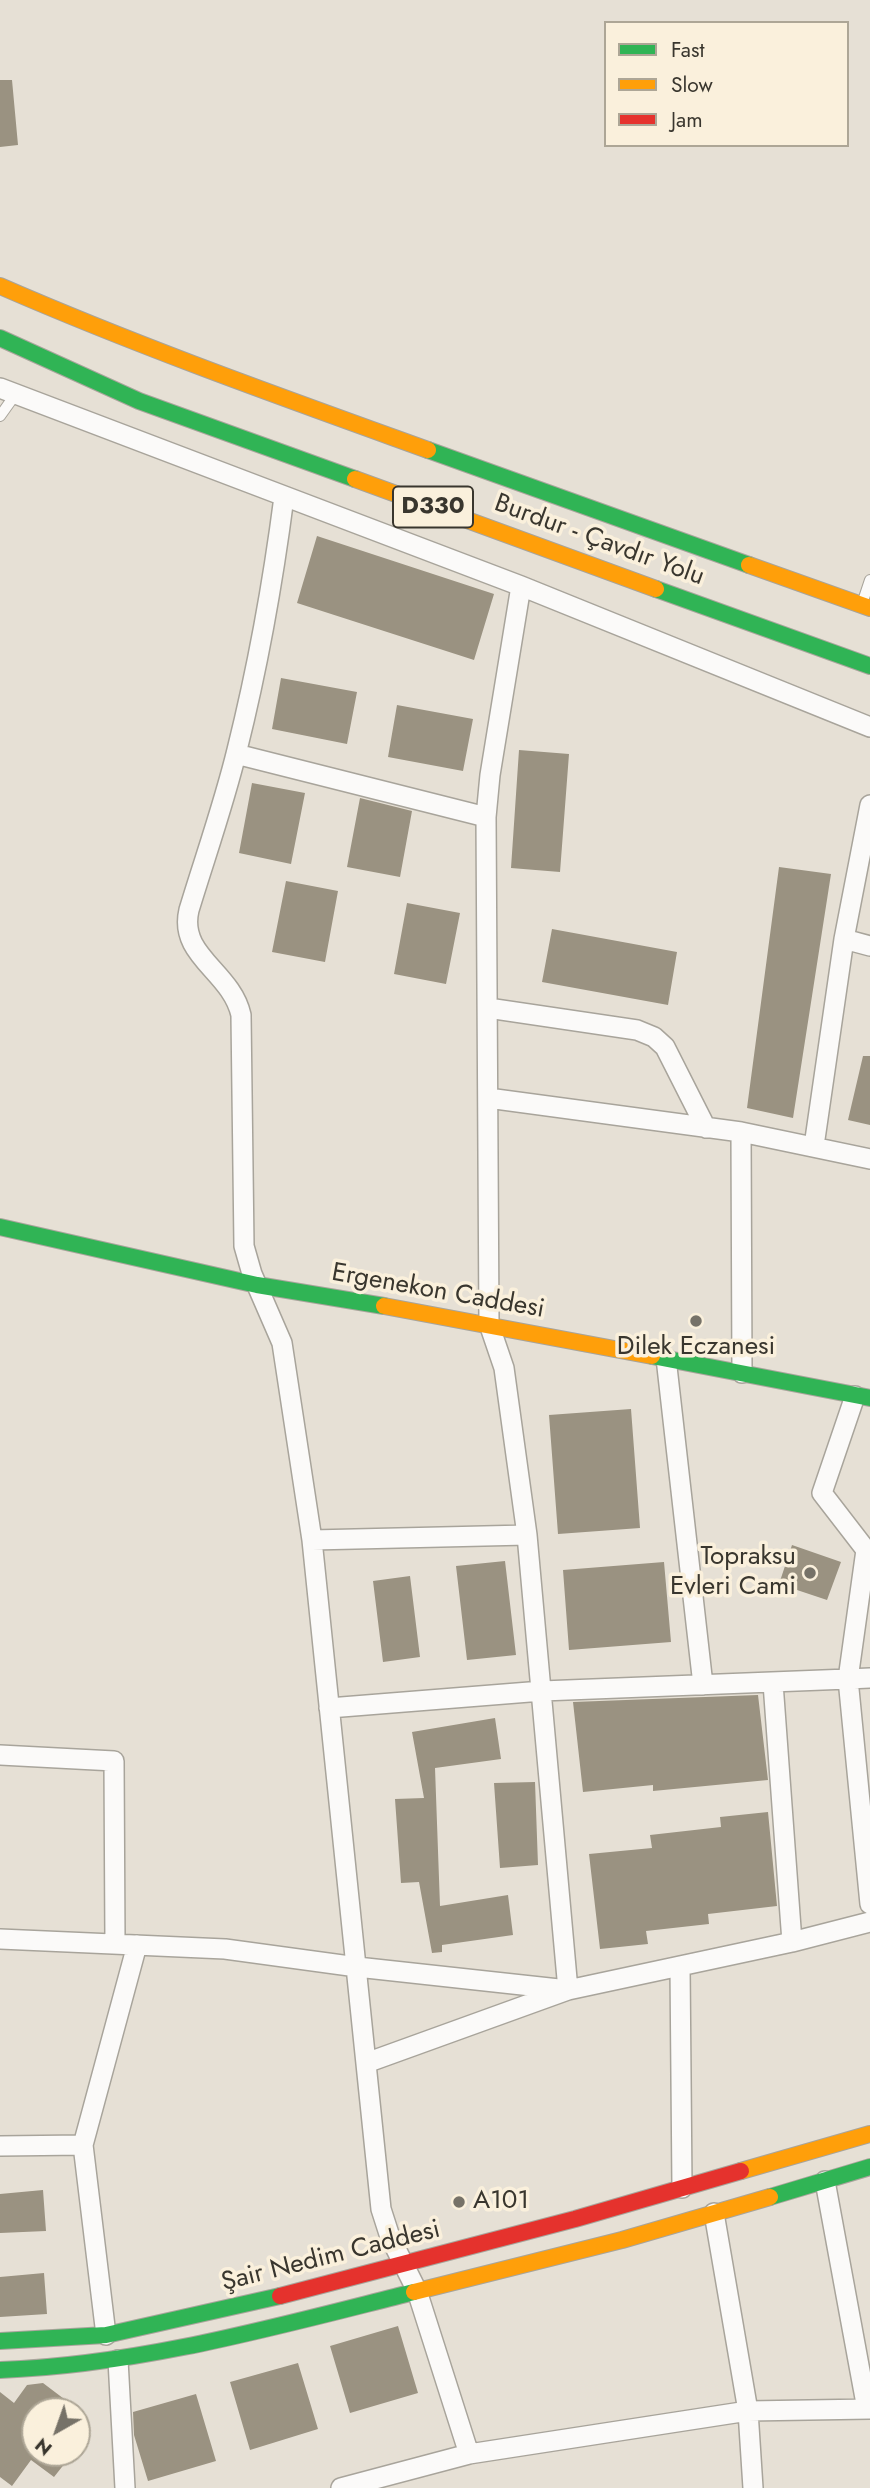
<!DOCTYPE html>
<meta charset="utf-8">
<style>
body{margin:0}
#map{position:relative;width:870px;height:2488px;overflow:hidden;background:#e6e0d5;font-family:Jost,sans-serif}
canvas{display:block}
.legend{position:absolute;left:604px;top:21px;width:245px;height:126px;box-sizing:border-box;background:#faf0dc;border:2px solid #ada696;margin:0;padding:9px 12px;list-style:none;font-size:21px;color:#39362e}
.legend li{display:flex;align-items:center;gap:14px;height:35px}
.legend b{width:35px;border:2px solid #ada696}
.north{position:absolute;left:21px;top:2397px;width:70px;height:70px;box-sizing:border-box;background:#faf0dc;border:2px solid #ada696;border-radius:50%;rotate:220deg;font-size:19px;font-weight:700;line-height:28px;text-align:center;color:#39362e}
.north::after{content:'';display:block;margin:auto;width:24px;height:32px;background:#767268;clip-path:polygon(50% 0,100% 100%,50% 72%,0 100%)}
</style>
<div id="map">
<canvas width="870" height="2488"></canvas>
<ul class="legend">
<li><b style="height:9px;background:#30b455"></b>Fast</li>
<li><b style="height:9px;background:#ff9f0a"></b>Slow</li>
<li><b style="height:9px;background:#e5322d"></b>Jam</li>
</ul>
<div class="north">N</div>
</div>
<script>
const c = document.querySelector('canvas').getContext('2d');
c.lineJoin = 'round';
function fill(path, color) { c.fillStyle = color; c.fill(path, 'evenodd'); }
function trace(path, color, width, dash) { c.strokeStyle = color; c.lineWidth = width; c.lineCap = dash ? 'butt' : 'round'; c.setLineDash(dash || []); c.stroke(path); }
function write(font, color, halo, rows, align = 'center') {
  c.font = font + ' Jost,sans-serif'; c.lineWidth = 7; c.setLineDash([]); c.textBaseline = 'middle'; c.strokeStyle = halo; c.fillStyle = color; for (const [text, x, y, turn = 0] of rows) {
    c.save(); c.translate(x, y); c.rotate((+turn || 0) * Math.PI / 180); c.textAlign = isNaN(turn) ? turn : align; if (halo) c.strokeText(text, 0, 0); c.fillText(text, 0, 0); c.restore();
  }
}
fill(new Path2D(`
 M0 80H12L18 145 0 147Z
 M317 536 494 594 474 660 297 603Z
 M281 678 357 692 347 744 272 729Z
 M397 705 473 719 463 771 388 757Z
 M519 750 569 754 560 872 511 868Z
 M252 783 305 793 291 864 239 853Z
 M360 798 412 811 400 877 347 867Z
 M779 867 831 874 793 1118 747 1108Z
 M286 881 338 891 325 962 272 952Z
 M407 903 460 913 446 984 394 974Z
 M552 929 677 952 668 1005 542 982Z
 M863 1056H870V1125L848 1120Z
 M631 1409 640 1528 558 1534 549 1415Z
 M792 1545 841 1562 827 1600 779 1584Z
 M505 1561 516 1655 467 1660 456 1566Z
 M664 1562 671 1642 569 1650 563 1570Z
 M410 1576 420 1657 383 1662 373 1581Z
 M758 1695 768 1780 653 1791V1785L583 1792 573 1702Z
 M495 1718 501 1759 435 1768 440 1906 508 1895 513 1935 442 1945V1952L432 1953 419 1882 401 1883 395 1799 424 1798 412 1732Z
 M535 1782 538 1865 500 1868 494 1783Z
 M768 1812 777 1906 708 1914 709 1924 646 1931 648 1944 600 1949 589 1854 652 1848 650 1835 721 1827 720 1817Z
 M43 2190 46 2231 0 2233V2194Z
 M44 2273 47 2314 0 2317V2277Z
 M398 2326 418 2393 350 2413 330 2346Z
 M298 2363 318 2429 250 2450 230 2382Z
 M43 2383 80 2411H35V2453H73L54 2477 31 2460 12 2486 0 2477V2392L14 2403 27 2385Z
 M196 2394 216 2461 148 2481 134 2435 133 2412Z`), '#9a9281');
const lane = new Path2D(`
 M0 416 15 395
 M864 598 870 580`);
const street = new Path2D(`
 M0 388 521 586 870 727
 M284 497C273 582 258 666 237 750 224 804 205 857 189 910 178 956 231 971 241 1015L244 1246 252 1274 282 1343 312 1540 381 2209 390 2237 417 2291 469 2454
 M236 754 486 817
 M844 939 870 946
 M488 1008 637 1030 654 1037 665 1047 706 1128
 M488 1098 741 1132 870 1159
 M741 1132 742 1373
 M814 1146 844 939 870 805
 M666 1358 703 1685
 M312 1540 527 1535
 M870 1678 848 1679 870 1904
 M773 1683 792 1942
 M329 1708 542 1691 848 1679 866 1550 822 1493 855 1396
 M0 1755 114 1761 115 1944
 M0 1939 225 1949 357 1967 568 1990 792 1942 870 1922
 M680 1966 682 2188
 M366 2063 568 1990 527 1535 504 1368 489 1324 486 817 490 775 521 586
 M83 2145 106 2335
 M0 2146 83 2145 137 1945
 M825 2181 867 2409
 M714 2213 748 2411 753 2488
 M118 2360 125 2488
 M341 2488 469 2454 748 2411 870 2409`);
const fast = new Path2D(`
 M0 338 139 401 355 479
 M428 450 749 565
 M656 589 870 666
 M0 1227 257 1285 384 1306
 M652 1356 870 1398
 M770 2197 870 2167
 M0 2341 106 2335 280 2296
 M0 2370C140 2365 278 2326 414 2292`);
const slow = new Path2D(`
 M0 286C140 347 284 398 428 450
 M355 479 656 589
 M749 565 870 608
 M384 1306 652 1356
 M741 2171 870 2134
 M414 2292 622 2240 770 2197`);
const jam = new Path2D(`
 M280 2296 575 2219 741 2171`);
trace(lane, '#a8a49b', 12);
trace(street, '#a8a49b', 22);
trace(fast, '#a8a49b', 18);
trace(slow, '#a8a49b', 18);
trace(jam, '#a8a49b', 18);
trace(lane, '#fbfaf9', 10);
trace(street, '#fbfaf9', 19);
trace(fast, '#30b455', 16);
trace(slow, '#ff9f0a', 16);
trace(jam, '#e5322d', 16);
for (const [x, y, r, color] of [
 [696,1321,7,"#767268"],
 [810,1573,7,"#767268"],
 [459,2202,7,"#767268"]
]) { const dot = new Path2D(); dot.arc(x, y, r, 0, 2 * Math.PI); c.fillStyle = color; c.fill(dot); trace(dot, '#faf0dc', 2.5); }
for (const [x, y, w] of [
 [433,507,80]
]) { const box = new Path2D(); box.roundRect(x - w / 2, y - 20.5, w, 41, 5); c.fillStyle = '#faf0dc'; c.fill(box); trace(box, '#39362e', 2); }
write('bold 24px', '#39362e', null, [
 ["D330",433,507]
]);
write('26px', '#39362e', '#faf0dc', [
 ["Burdur - Çavdır Yolu",599,541,20],
 ["Ergenekon Caddesi",438,1292,10],
 ["Şair Nedim Caddesi",331,2257,-14]
]);
write('26px', '#39362e', '#faf0dc', [
 ["Dilek Eczanesi",696,1348],
 ["Topraksu",796,1558,"right"],
 ["Evleri Cami",796,1588,"right"],
 ["A101",473,2202,"left"]
]);
</script>
